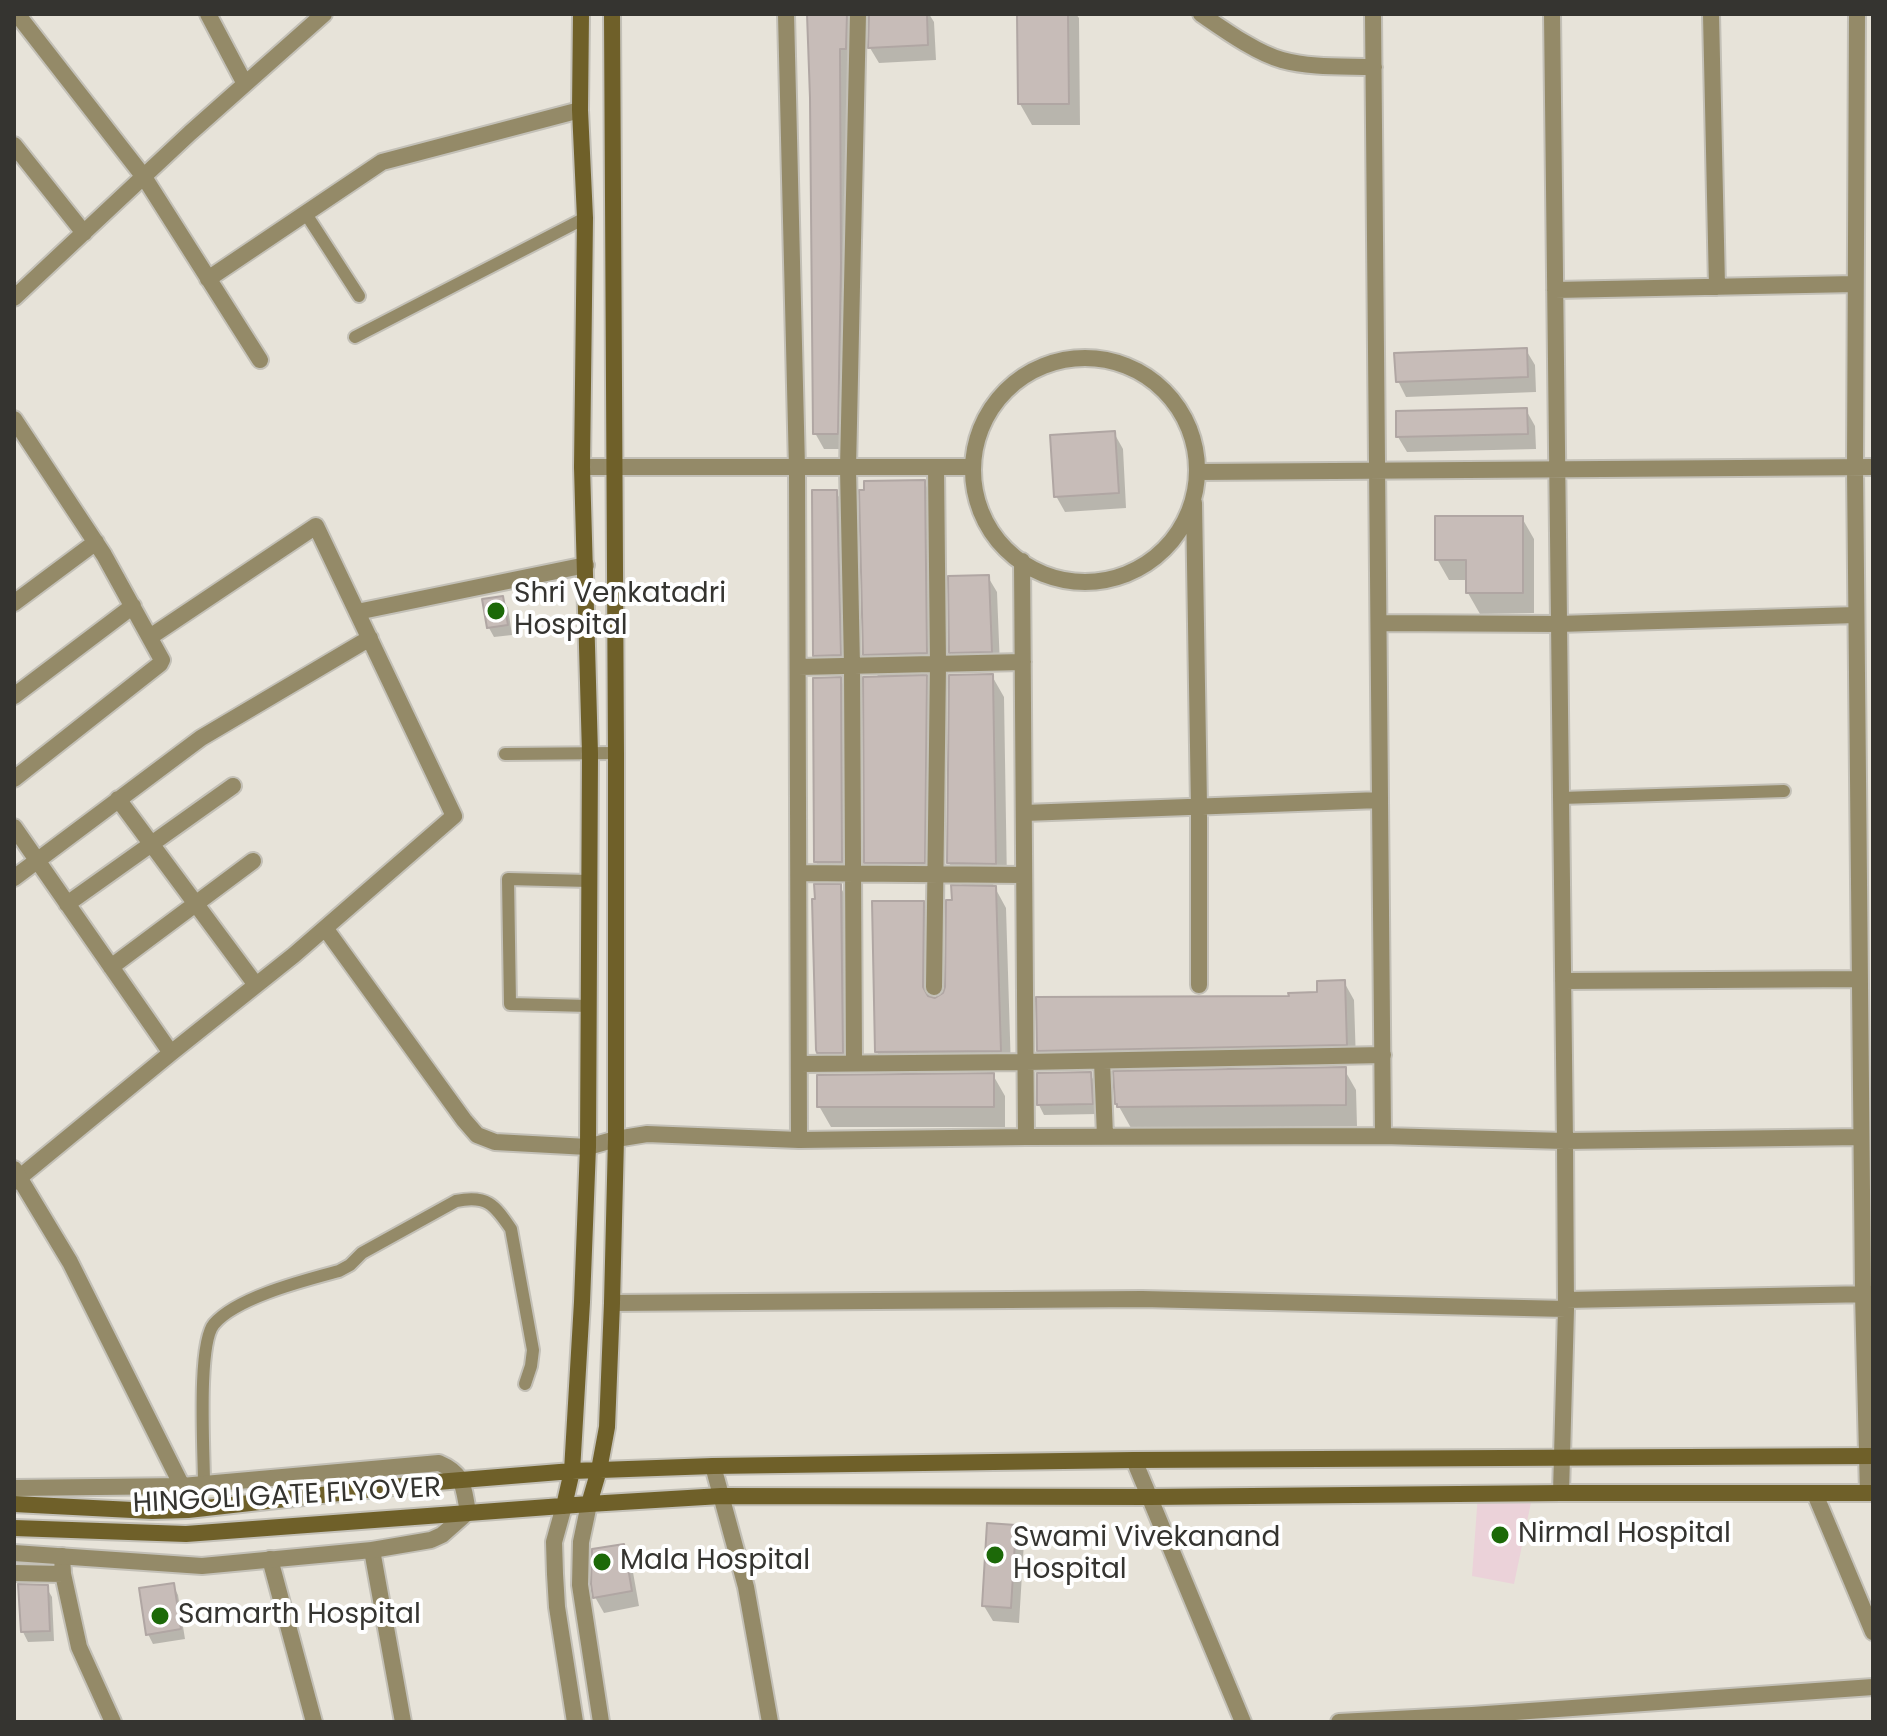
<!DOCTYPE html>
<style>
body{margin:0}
#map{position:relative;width:1887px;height:1736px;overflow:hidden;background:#e7e3d9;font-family:Poppins,sans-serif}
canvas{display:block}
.frame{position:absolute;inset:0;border:16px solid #353430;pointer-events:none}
</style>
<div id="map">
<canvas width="1887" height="1736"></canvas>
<div class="frame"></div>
</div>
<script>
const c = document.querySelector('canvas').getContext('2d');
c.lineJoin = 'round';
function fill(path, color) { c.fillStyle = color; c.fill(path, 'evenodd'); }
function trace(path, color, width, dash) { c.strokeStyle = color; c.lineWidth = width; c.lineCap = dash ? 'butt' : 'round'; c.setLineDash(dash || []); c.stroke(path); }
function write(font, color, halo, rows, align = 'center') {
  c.font = font + ' Poppins,sans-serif'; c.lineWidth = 8; c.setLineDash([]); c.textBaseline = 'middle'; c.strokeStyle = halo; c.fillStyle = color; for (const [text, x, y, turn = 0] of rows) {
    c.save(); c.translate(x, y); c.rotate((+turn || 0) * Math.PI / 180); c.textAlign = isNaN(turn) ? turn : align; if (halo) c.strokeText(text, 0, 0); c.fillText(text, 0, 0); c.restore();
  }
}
fill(new Path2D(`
 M1533 1493 1514 1584 1472 1576 1478 1494Z`), '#ebd2d9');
fill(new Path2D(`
 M809 14H850L854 64H848L849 281 846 449H824L815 433Z
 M871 14H929L934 22 936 60 879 63 870 48Z
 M1019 14H1076L1079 18 1080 125H1032L1020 104Z
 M1526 350 1535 365 1536 392 1406 397 1398 381Z
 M1526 410 1535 426 1536 449 1407 452 1398 437Z
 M1114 433 1123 449 1126 508 1065 512 1056 496Z
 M924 482 936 503 938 674H924L938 698 936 884 878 883 866 862 879 678 865 654Z
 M836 492 845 507 849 670 824 671 815 655Z
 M1522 518 1534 539V613L1480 614 1468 593V580H1449L1437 559Z
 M988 577 997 592 1000 667 960 668 951 652Z
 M502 598 508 608 512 635 494 637 489 628Z
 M992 676 1004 697 1007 884H993L1006 908 1011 1070 888 1072 877 1052 923 903 934 922 933 1001 945 995 954 902 963 887 949 863Z
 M840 679 852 700 853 883H838L849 902 851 1068H827L818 1052 830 886 816 862Z
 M1344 982 1354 1000 1356 1062 1049 1068 1039 1050 1291 998 1319 994Z
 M1344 1069 1356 1090 1357 1126 1131 1128 1117 1103Z
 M1090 1074 1096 1084 1097 1114 1044 1115 1039 1105Z
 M993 1075 1005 1096V1127H831L819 1106Z
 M1015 1527 1024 1542 1019 1623 993 1621 984 1606Z
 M623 1546 631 1561 639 1606 604 1613 595 1597Z
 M173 1585 178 1595 185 1639 153 1644 148 1634Z
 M46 1587 52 1597 54 1641 28 1642 23 1632Z`), '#0003');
const building = new Path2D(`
 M807 14H847L846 49H840L841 264 838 434H813L810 98Z
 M869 14H927L928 45 868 48Z
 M1017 14H1068L1069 104H1018Z
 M1527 348 1528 377 1396 382 1394 353Z
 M1527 408 1528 434 1396 437V411Z
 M1115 431 1119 493 1054 497 1050 435Z
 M925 480 927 653 863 655 859 490H864V481Z
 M812 490H837L841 655 813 656Z
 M1435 516H1523V593H1466V560H1435Z
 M989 575 992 652 949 653 948 576Z
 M503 596 508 625 487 628 482 599Z
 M993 674 996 864 947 863 949 675Z
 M927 675 925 863H864L863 677Z
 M841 677 842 862H814L813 678Z
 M814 884H841L843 1053H817L816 1050 812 899H815Z
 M951 885 996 886 1001 1051 875 1052 872 901H924L923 987 928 996 935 998 943 993 945 987 946 900H952Z
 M1345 980 1347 1045 1037 1051 1036 997 1289 996 1288 993 1317 992V981Z
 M1346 1067V1105L1117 1107V1104H1115L1113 1071Z
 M1091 1072 1093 1104 1037 1105V1073Z
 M994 1073V1107H817V1075Z
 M987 1523 1016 1525 1011 1608 982 1606Z
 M624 1544 632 1591 593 1598 591 1584 592 1549Z
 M174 1583 181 1629 146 1635 139 1588Z
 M18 1584 48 1585 50 1631 21 1632Z`);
fill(building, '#c7bcb8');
trace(building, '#b0a6a3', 2);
const service = new Path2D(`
 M306 214 359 296
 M355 337 585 218
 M505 754 616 753
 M1561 798 1784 791
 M589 1006 510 1004 508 879 589 881
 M204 1484C204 1453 197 1344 214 1324 237 1297 306 1280 339 1271L350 1265 362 1253 456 1201C487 1195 494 1204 511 1229L533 1350 531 1366 525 1384`);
const minor = new Path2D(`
 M17 14 144 177 260 360
 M208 14 245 84
 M786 14 797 468 799 1140
 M1201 14C1223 29 1256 53 1282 60 1311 68 1343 66 1374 67
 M1373 14 1383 1136
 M1552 14 1565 1141 1566 1309 1561 1493
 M1711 14 1717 287
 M1857 14 1855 468 1863 1294 1868 1493
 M14 145 84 233
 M208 279 382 162 580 110
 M1555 290 1855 284
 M14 298 190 133 324 14
 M973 470a112 112 0 1 1 224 0a112 112 0 1 1-224 0Z
 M14 419 104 555 162 660 160 664 14 779
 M582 467H973
 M1198 472 1873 467
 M1194 503 1199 807V985
 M1022 561 1026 1137
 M14 603 96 542
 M357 612 586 565
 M1379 623 1558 624 1856 615
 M798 667 1023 662
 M14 696 133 606
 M118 799 256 985
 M1024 813 1380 800
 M14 827 171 1053
 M799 873 1024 875
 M14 878 201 738 370 638
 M67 904 233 786
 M325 928 464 1120 477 1135 495 1142 588 1147 616 1139 647 1134 799 1140 1026 1137 1383 1136 1565 1141 1861 1137
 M111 967 253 861
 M1563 981 1860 979
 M934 987 938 664 936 467
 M1102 1061 1105 1136
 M854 1063 852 666 848 468 858 14
 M799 1064 1026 1062 1383 1055
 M14 1182 171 1053 294 955 454 816 316 526 150 637
 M1566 1300 1871 1294
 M612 1303 1142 1299 1566 1309
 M1134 1460 1243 1722
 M713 1466 746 1587 770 1722
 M1815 1494 1873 1632
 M589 1504 581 1542 580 1585 601 1722
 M564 1506 554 1542 555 1574 557 1607 575 1722
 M372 1550 403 1722
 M62 1556 63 1574 79 1647 113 1722
 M270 1559 314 1722
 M14 1573 63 1574
 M1339 1722 1472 1715 1873 1687`);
const tertiary = new Path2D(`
 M14 1169 70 1262 182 1486
 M14 1488 182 1486 439 1463C465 1474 463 1487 468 1512L442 1535 431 1540 372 1550 202 1566 14 1553`);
const secondary = new Path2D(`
 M14 1504 152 1511 188 1510 437 1482 572 1471 713 1466 1134 1460 1873 1456
 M589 1504 599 1470 607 1427 612 1303 616 1139V753L612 14
 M564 1506 572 1471 582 1302 588 1147 590 754 582 467 585 218 580 110 581 14
 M14 1528 186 1534 589 1504 721 1496 1149 1497 1561 1493H1873`);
trace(service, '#c3c0b7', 16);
trace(minor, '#c3c0b7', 20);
trace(tertiary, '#c3c0b7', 20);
trace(secondary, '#c3c0b7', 20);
trace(service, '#948a68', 12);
trace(minor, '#948a68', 16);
trace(tertiary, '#948a68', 16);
trace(secondary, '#6f6029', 16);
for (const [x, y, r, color] of [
 [496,611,10,"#1c6908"],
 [1500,1535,10,"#1c6908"],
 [995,1555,10,"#1c6908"],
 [602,1562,10,"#1c6908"],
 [160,1616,10,"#1c6908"]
]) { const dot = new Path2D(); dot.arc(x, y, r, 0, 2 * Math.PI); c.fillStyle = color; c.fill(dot); trace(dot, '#fff', 3); }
write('28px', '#353430', '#fff', [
 ["Shri Venkatadri",514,595],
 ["Hospital",514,627],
 ["Nirmal Hospital",1518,1535],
 ["Swami Vivekanand",1013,1539],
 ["Hospital",1013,1571],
 ["Mala Hospital",620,1562],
 ["Samarth Hospital",178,1616]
], 'left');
write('28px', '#353430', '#fff', [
 ["HINGOLI GATE FLYOVER",287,1497,-3]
]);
</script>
